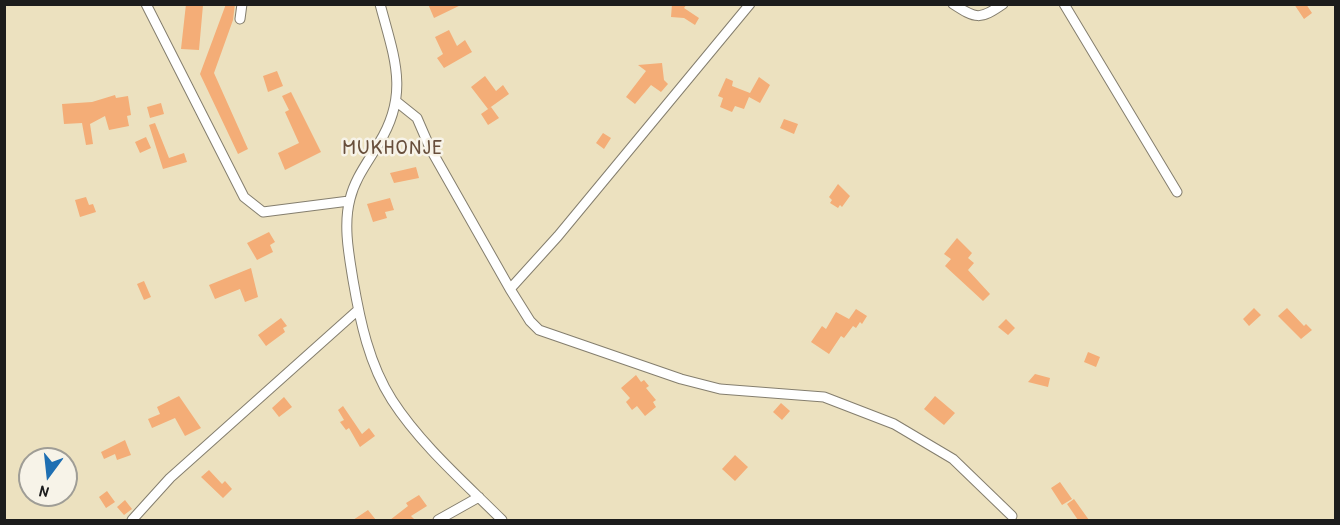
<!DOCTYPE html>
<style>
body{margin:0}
#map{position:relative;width:1340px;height:525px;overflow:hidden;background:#ece1bf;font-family:"Patrick Hand",sans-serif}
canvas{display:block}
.frame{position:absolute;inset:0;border:6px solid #1c1c1c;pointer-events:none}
.north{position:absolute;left:18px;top:447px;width:60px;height:60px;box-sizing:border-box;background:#f7f3e8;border:2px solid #9f9d96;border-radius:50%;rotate:195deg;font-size:16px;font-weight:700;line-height:24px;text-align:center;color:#1c1c1c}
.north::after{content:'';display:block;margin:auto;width:21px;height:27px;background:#1f6fb2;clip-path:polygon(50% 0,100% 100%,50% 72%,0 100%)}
</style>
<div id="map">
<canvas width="1340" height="525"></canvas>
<div class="frame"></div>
<div class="north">N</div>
</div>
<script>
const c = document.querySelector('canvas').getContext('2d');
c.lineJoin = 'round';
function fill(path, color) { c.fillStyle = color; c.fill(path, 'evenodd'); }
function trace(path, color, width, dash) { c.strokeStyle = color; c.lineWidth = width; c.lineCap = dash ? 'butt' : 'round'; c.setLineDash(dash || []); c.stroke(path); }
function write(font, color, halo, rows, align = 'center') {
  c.font = font + ' "Patrick Hand",sans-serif'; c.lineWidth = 5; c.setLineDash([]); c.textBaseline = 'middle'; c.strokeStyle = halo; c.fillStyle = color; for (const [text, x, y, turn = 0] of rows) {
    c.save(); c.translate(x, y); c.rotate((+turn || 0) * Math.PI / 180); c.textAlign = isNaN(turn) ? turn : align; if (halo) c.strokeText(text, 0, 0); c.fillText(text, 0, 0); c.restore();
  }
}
fill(new Path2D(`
 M186 4 203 5 199 50 181 49Z
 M226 4H235L233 20 214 73 248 149 238 154 200 74Z
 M428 4H463L434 18Z
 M672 4H687L684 8 699 18 695 25 684 18 671 17Z
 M1294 4H1306L1312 13 1304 19Z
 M449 30 457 46 465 40 472 52 444 68 437 58 443 54 435 37Z
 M662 63 664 80 668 84 661 92 651 85 635 104 626 97 646 71 638 65Z
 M277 71 283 86 268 92 263 76Z
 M485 76 496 91 503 85 509 94 488 109 471 87Z
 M759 77 770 85 760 103 749 97 744 109 735 106 732 112 720 107 723 98 718 96 726 78 733 81 732 86 750 93Z
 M291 92 321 152 285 170 278 153 299 143 285 112 289 110 282 96Z
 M115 95 116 98 128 96 131 115 127 116 129 126 109 130 105 116 90 124 93 144 86 145 82 123 64 124 62 104 92 102Z
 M161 103 164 114 150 118 147 107Z
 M491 107 499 118 488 125 481 114Z
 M784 119 798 124 794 134 780 128Z
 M155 123 169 158 184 153 187 162 163 169 149 125Z
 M603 133 611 138 604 149 596 143Z
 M146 137 151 148 140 153 135 142Z
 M416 167 419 178 394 183 390 173Z
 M838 184 850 196 842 207 840 205 838 208 830 203 832 200 829 197Z
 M86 197 89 205 93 204 96 212 80 217 75 200Z
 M390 198 394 210 385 212 387 218 373 222 367 204Z
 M269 232 275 242 270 245 273 252 257 260 247 243Z
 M957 238 972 253 968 258 974 263 968 270 990 294 983 301 945 266 951 259 944 254Z
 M251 268 258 297 245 302 240 289 215 299 209 285Z
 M144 281 151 297 144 300 137 284Z
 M1254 308 1261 315 1249 326 1243 319Z
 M1287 308 1304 326 1306 324 1312 330 1301 339 1278 316Z
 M856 309 867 316 862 324 860 322 856 328 853 326 844 338 841 336 829 354 811 342 822 326 826 329 836 312 849 319Z
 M281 318 287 326 283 328 285 332 266 346 258 335Z
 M1006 319 1015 328 1008 335 998 327Z
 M1088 352 1100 357 1096 367 1084 362Z
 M1035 374 1050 378 1048 387 1028 382Z
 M636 375 641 382 644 380 649 386 646 388 656 400 653 402 656 407 645 416 637 406 632 410 626 402 630 398 621 388Z
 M179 396 201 428 185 436 175 418 152 428 148 419 160 414 157 407Z
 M935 396 955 413 944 425 924 409Z
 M284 397 292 407 279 417 272 408Z
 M781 403 790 411 782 420 773 412Z
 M343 406 362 434 369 428 375 436 360 447 349 428 346 430 340 422 344 420 338 410Z
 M125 440 131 455 117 460 115 454 104 459 101 452Z
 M735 455 748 467 735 481 722 469Z
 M209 470 222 484 225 481 232 489 223 498 201 477Z
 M1060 482 1072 499 1062 505 1051 488Z
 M107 491 115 502 106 508 99 497Z
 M419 495 427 506 411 516 415 520H390L408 506 406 503Z
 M1074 499 1089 520H1078L1067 504Z
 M125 500 132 509 124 515 117 507Z
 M368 510 376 520H353Z`), '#f4ad77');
const minor = new Path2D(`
 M146 4 244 197 263 212 349 201
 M380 4C394 57 410 93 379 143 368 162 355 178 350 199 343 225 349 255 353 280 360 321 369 364 392 400 421 445 465 483 502 520
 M953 4C976 19 980 20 1003 4
 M1064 4 1177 192
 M240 19 242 4
 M397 102 417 118 430 148 510 289 530 321 539 330 681 379 720 389 824 397 894 424 953 459 1012 516
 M510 289 558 236 750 4
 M132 520 170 478 358 310
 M438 520 479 497`);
trace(minor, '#847e6e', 11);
trace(minor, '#fff', 9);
c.letterSpacing = '1.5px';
write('22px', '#684f3c', '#f7f3e8', [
 ["MUKHONJE",393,148]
]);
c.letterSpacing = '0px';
</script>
